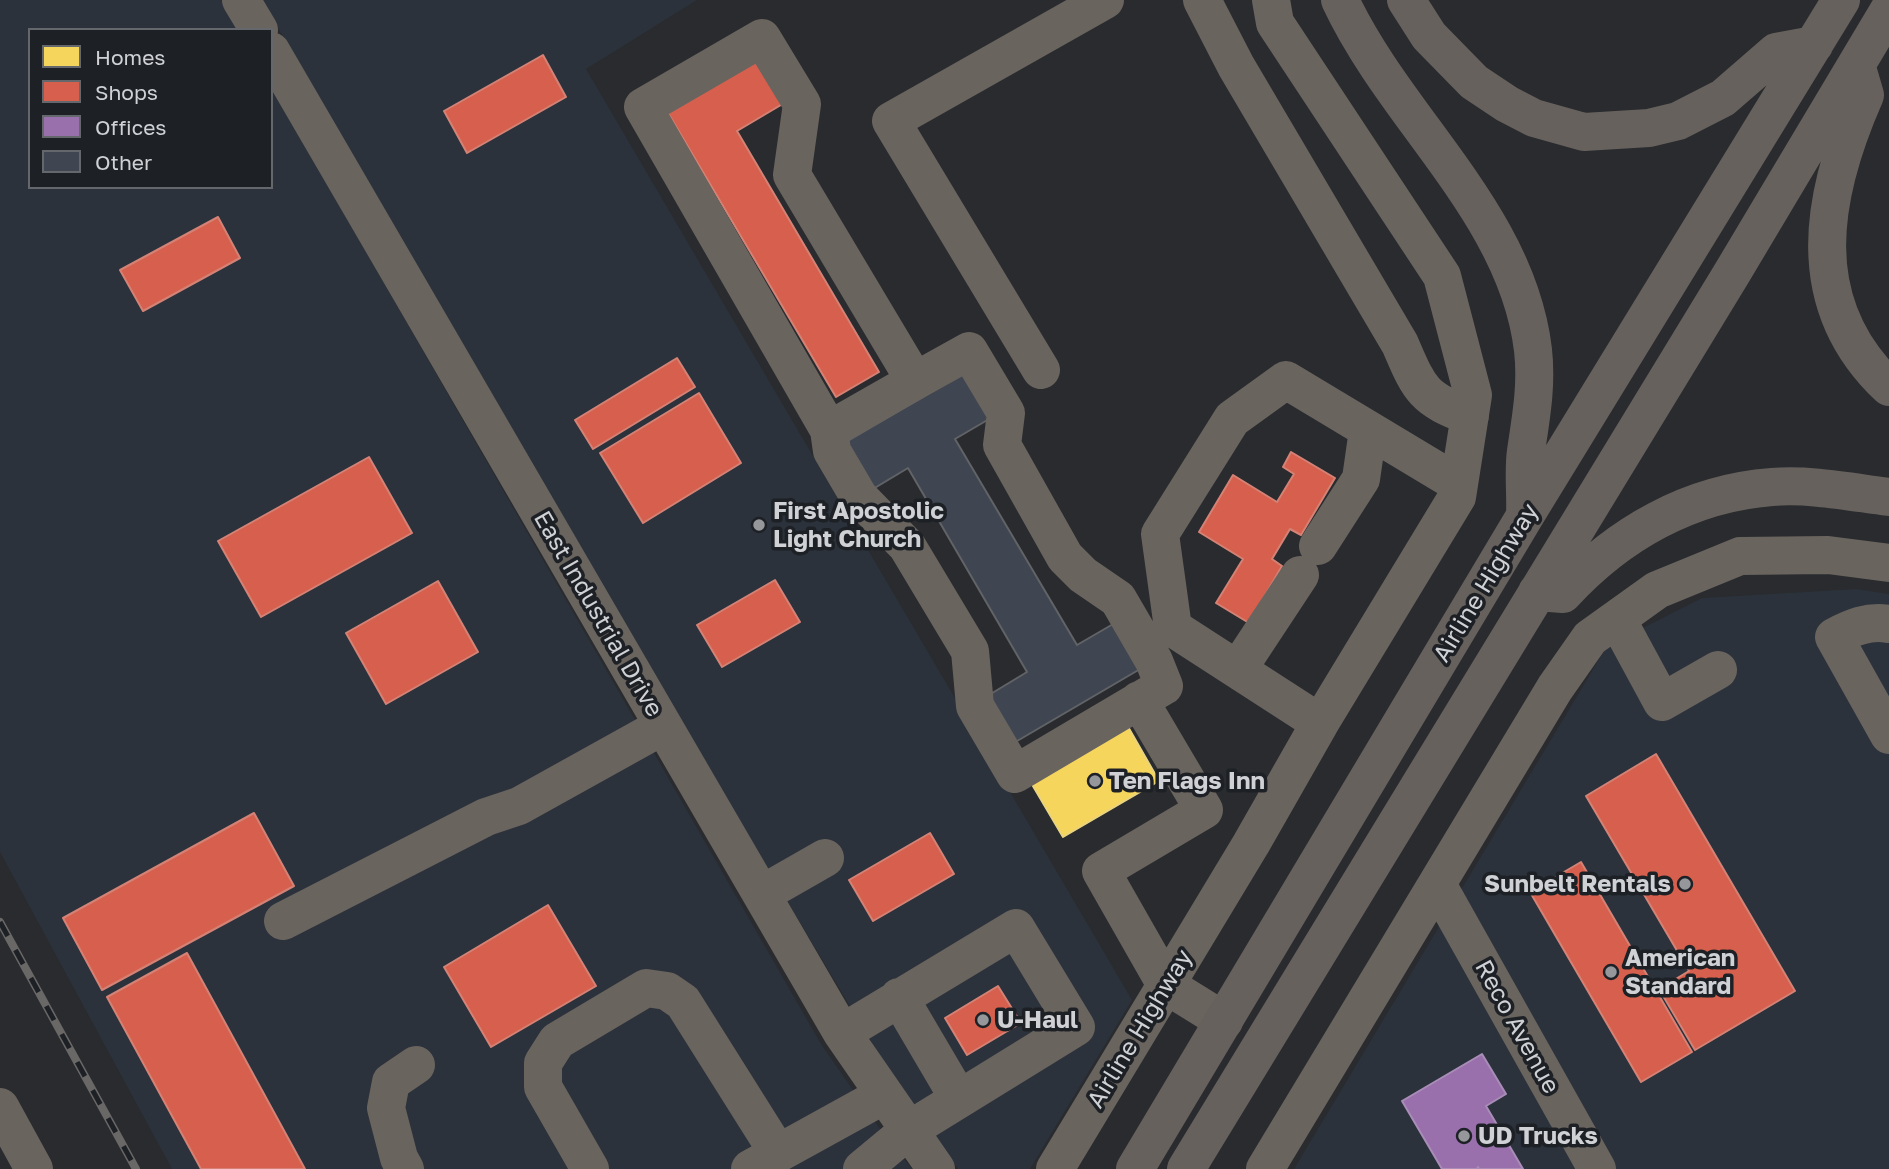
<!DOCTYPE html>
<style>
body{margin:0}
#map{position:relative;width:1889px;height:1169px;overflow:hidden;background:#292b2e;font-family:"Golos Text",sans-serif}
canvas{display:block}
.legend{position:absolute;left:28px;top:28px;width:245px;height:161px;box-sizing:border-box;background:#1d2126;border:2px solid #64676c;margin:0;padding:9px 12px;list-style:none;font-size:21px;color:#cfd1d5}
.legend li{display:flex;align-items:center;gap:14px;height:35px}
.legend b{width:35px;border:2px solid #64676c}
</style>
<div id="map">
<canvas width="1889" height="1169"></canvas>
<ul class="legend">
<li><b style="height:19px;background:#f6d55c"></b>Homes</li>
<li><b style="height:19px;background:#d6604d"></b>Shops</li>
<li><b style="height:19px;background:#9970ab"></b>Offices</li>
<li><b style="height:19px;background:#3f4651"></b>Other</li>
</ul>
</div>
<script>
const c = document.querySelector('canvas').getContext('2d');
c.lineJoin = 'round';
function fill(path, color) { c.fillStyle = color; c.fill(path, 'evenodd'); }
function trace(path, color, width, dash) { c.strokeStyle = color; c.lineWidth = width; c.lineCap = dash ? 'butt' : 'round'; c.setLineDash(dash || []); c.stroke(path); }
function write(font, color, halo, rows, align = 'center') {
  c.font = font + ' "Golos Text",sans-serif'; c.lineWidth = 7; c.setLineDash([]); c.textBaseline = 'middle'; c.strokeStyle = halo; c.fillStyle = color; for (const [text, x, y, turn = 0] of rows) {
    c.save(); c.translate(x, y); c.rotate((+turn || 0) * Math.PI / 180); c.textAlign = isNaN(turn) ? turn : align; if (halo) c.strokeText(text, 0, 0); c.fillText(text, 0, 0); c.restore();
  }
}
fill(new Path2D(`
 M0 0H221L239 30H30V187H271V86L821 1044 878 1126 912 1169H172L0 852Z
 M262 0H697L586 69 1132 1000 1030 1169H958L907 1102 672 708Z
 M1856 589 1889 594V1169H1294L1607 646 1702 598Z`), '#2b323b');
const homes = new Path2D(`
 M1127 725 1159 781 1063 837 1030 781Z`);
fill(homes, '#f6d55c');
trace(homes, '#ead480', 2);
const shops = new Path2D(`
 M543 55 566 97 467 153 444 111Z
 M760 59 786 102 737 131 879 372 836 397 668 113Z
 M218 217 240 258 143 311 120 270Z
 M677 358 695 387 593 449 575 420Z
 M699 393 741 463 643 523 600 453Z
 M1291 452 1335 478 1301 535 1290 529 1272 559 1282 566 1249 623 1216 603 1243 559 1199 532 1233 475 1277 502 1294 474 1283 467Z
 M369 457 412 533 261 617 218 541Z
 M775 580 800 622 722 667 697 625Z
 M438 581 478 652 386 704 346 633Z
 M1656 754 1795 991 1695 1050 1659 989 1689 971 1586 796Z
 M254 813 294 886 102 990 63 918Z
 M930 833 954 874 873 921 849 880Z
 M1581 862 1692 1052 1641 1082 1530 892Z
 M548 905 596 986 491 1047 444 967Z
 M187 953 305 1169H201L107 997Z
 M998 986 1021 1023 967 1055 945 1018Z`);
fill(shops, '#d6604d');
trace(shops, '#d48276', 2);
const offices = new Path2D(`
 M1482 1054 1506 1094 1486 1106 1523 1169H1479L1478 1167 1477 1169H1442L1402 1101Z`);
fill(offices, '#9970ab');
trace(offices, '#a98db8', 2);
const building = new Path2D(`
 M969 370 996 415 955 439 1077 645 1120 620 1147 665 1012 744 984 698 1027 672 908 468 868 492 841 445Z`);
fill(building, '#3f4651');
trace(building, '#616366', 2);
trace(new Path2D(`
 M241 0 259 30
 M1202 0 1236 66 1400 344C1419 388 1422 399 1470 416
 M762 38 802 104 792 175 915 381 969 351 1006 413 1002 445 1065 557 1083 575 1118 599 1154 661 1164 686 1015 774 975 706 970 651 907 546 859 497 832 451 829 430 643 107Z
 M271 51 842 1033 936 1169
 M1041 370 891 121 1105 0
 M829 430 915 381
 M1318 546 1361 479 1368 430
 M1617 619 1662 702 1718 670
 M1889 624C1869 620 1851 628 1834 637L1889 735
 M1238 669 1300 575
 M1139 700 1204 810 1101 871 1166 985 1224 1021
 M1320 723 1173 628 1160 534 1232 419 1286 380 1459 484
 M1437 884 1597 1169
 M762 894 825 858
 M283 921 486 817 519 806 663 726
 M899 997 959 1099
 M842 1033 1016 928 1076 1027 909 1130 862 1169
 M0 1107 34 1169
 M405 1169 399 1158 386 1108 391 1082 416 1065
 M590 1169 543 1087V1063L557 1041 646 988 667 991 683 1002 778 1153
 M750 1169 884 1095
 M1055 1169 1251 844 1320 723 1457 497 1473 395 1442 276 1275 23 1271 0
 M1265 1169 1555 688 1590 638 1657 590 1740 556 1828 555 1889 563`), '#6a645f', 38);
trace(new Path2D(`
 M1340 0C1396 120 1517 214 1533 350 1537 385 1531 417 1526 451 1523 471 1526 494 1525 514
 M1406 0 1429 36 1474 82 1507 104 1534 118 1584 132 1649 128 1678 121 1723 98 1776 52 1814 45
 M1858 71 1865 95C1821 195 1800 303 1889 387
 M1537 592 1563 594C1618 534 1690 493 1772 487 1811 484 1850 492 1889 497
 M1135 1169 1525 516 1841 0
 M1186 1169 1732 273 1889 10`), '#67615d', 38);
const rail = new Path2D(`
 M0 922 136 1169`);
trace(rail, '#6a6767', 8);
trace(rail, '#1d2126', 5, [16]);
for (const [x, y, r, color] of [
 [759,525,7,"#95979b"],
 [1095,781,7,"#95979b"],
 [1685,884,7,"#95979b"],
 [1611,972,7,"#95979b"],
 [983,1020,7,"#95979b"],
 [1464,1136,7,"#95979b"]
]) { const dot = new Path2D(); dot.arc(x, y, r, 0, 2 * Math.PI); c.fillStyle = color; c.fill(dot); trace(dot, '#1d2126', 2.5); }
write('bold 24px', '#cfd1d5', '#1d2126', [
 ["First Apostolic",773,511],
 ["Light Church",773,539],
 ["Ten Flags Inn",1109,781],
 ["Sunbelt Rentals",1671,884,"right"],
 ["American",1625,958],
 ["Standard",1625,986],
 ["U-Haul",997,1020],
 ["UD Trucks",1478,1136]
], 'left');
write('24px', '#cfd1d5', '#1d2126', [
 ["Airline Highway",1486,583,-59],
 ["East Industrial Drive",598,614,60],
 ["Reco Avenue",1517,1027,61],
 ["Airline Highway",1140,1029,-59]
]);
</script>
